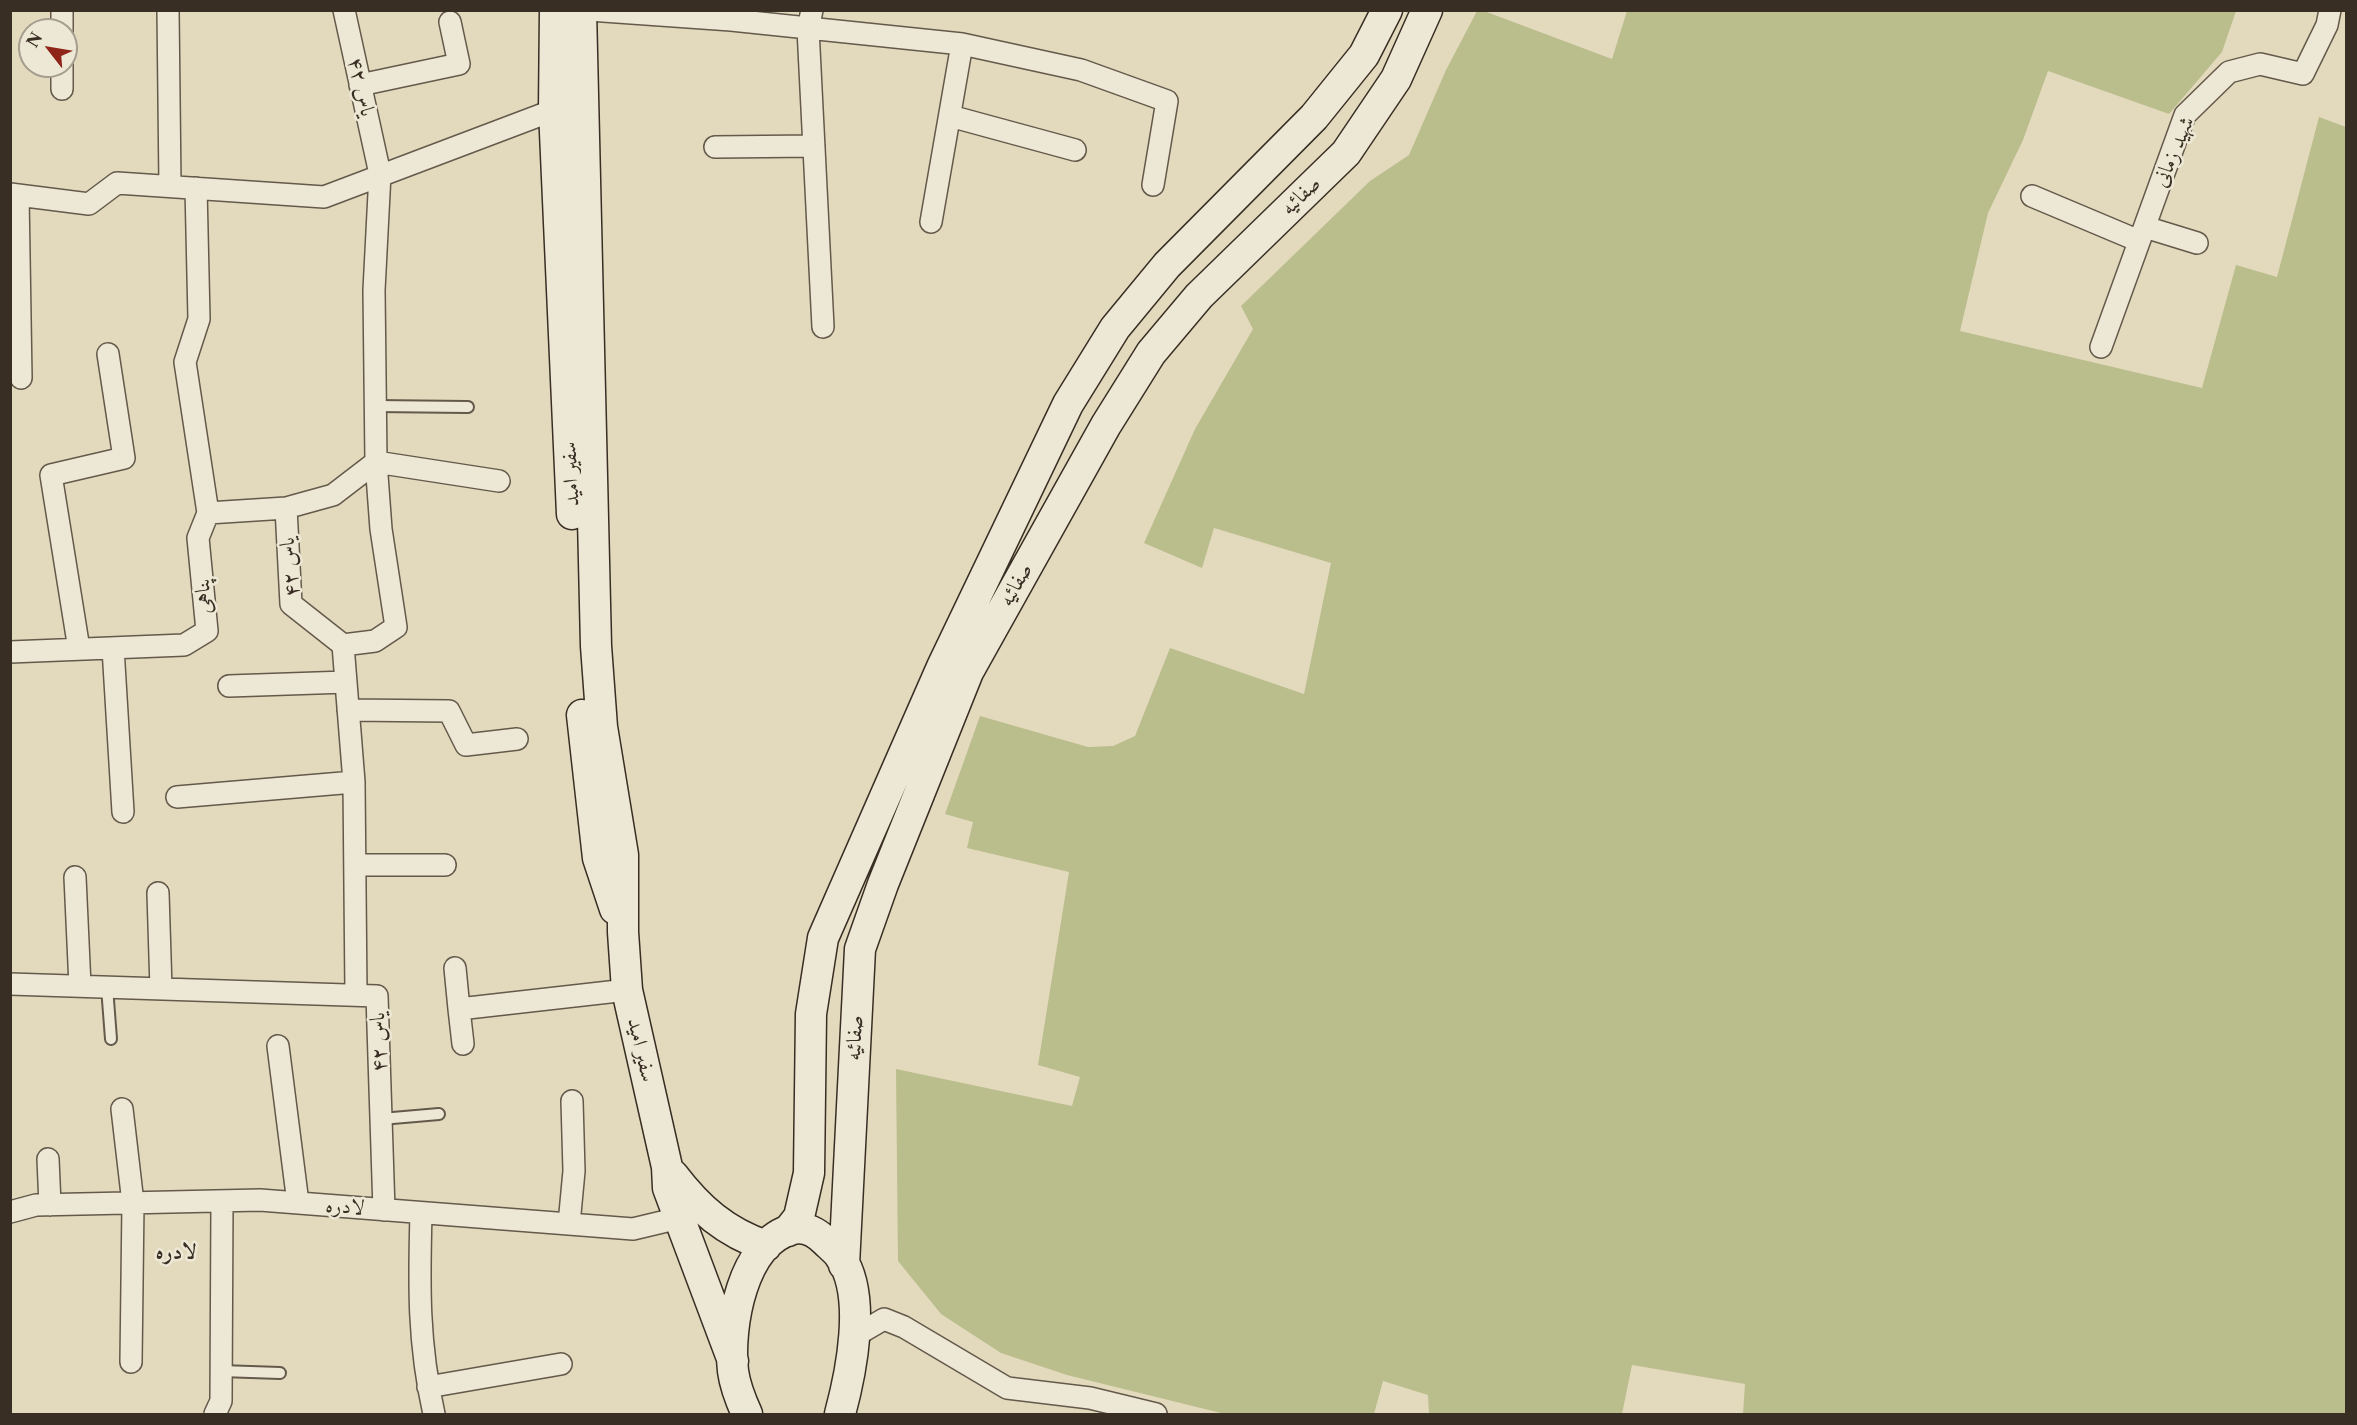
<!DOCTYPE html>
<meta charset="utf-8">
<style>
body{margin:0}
#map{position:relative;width:2357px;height:1425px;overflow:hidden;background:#e3dabe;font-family:"Libre Caslon Text",serif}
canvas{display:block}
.frame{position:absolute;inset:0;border:12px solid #392e24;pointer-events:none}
.north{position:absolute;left:18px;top:18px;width:60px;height:60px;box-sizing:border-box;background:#ede7d5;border:2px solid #a59d8e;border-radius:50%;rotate:301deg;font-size:16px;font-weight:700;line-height:24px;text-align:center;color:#392e24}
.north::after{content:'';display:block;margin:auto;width:21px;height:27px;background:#8f2418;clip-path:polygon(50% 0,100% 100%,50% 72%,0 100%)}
</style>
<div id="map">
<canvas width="2357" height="1425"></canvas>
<div class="frame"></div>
<div class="north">N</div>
</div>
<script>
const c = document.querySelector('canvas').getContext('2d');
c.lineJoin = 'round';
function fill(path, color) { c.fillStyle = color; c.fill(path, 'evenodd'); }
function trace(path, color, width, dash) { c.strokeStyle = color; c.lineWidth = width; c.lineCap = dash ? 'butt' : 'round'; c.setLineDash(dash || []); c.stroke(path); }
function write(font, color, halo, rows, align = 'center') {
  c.font = font + ' "Libre Caslon Text",Amiri,serif'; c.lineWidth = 5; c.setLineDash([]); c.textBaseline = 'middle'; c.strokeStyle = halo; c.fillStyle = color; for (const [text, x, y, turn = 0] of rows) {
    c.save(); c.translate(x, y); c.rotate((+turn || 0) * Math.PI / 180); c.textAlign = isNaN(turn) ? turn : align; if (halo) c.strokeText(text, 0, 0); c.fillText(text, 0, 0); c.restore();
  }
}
fill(new Path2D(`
 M1477 11H1484L1612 59 1627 11H2236L2222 52 2169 114 2048 71 2023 140 1988 213 1960 331 2202 388 2236 265 2277 277 2319 117 2346 127V1414H1743L1745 1384 1632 1365 1622 1414H1429L1428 1395 1383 1381 1374 1414H1225L1067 1375 1001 1353 941 1314 898 1261 896 1069 1072 1106 1080 1077 1038 1065 1069 872 967 848 973 822 945 814 980 716 1088 747 1113 746 1135 736 1170 648 1304 694 1331 563 1214 528 1202 568 1144 543 1195 429 1253 329 1241 306 1370 181 1409 155 1446 70Z`), '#babd8c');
const lane = new Path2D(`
 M375 406 468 407
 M107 987 111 1039
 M381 1119 439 1114
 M221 1371 280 1373`);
const street = new Path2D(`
 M62 10V30
 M168 10 170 186
 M344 10 380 174 374 290 376 462 333 495 286 508 291 604 343 645 354 782 356 995
 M589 10 731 20 962 44 1081 70 1167 101 1153 185
 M812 10 808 29 823 327
 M62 66V89
 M360 85 459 64 450 22
 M950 116 1075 150
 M715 147 814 146
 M196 188 199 319 185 362 208 513
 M10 194 89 204 117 183 324 197 554 110
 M18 195 21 378
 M2032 196 2139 241
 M931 222 962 44
 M2145 227 2197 243
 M2101 347 2185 115 2229 72 2260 64 2303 74 2327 25 2330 10
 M343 645 375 641 396 627 381 529 376 462 499 481
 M113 648 123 812
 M79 649 51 475 124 458 108 354
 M10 652 184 645 207 631 198 538 208 513 286 508
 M229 686 346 682
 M348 710 449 711 466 745 517 739
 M177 797 354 782
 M355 865H445
 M75 877 80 986
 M158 893 161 989
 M455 968 459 1009 627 990
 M10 984 377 996 384 1210
 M459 1009 463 1044
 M278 1046 298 1203
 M122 1109 133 1203 131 1362
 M48 1159 50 1205
 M10 1212 36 1205 260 1200 633 1229 679 1218
 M421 1213C419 1285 418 1343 434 1414
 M569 1224 574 1171 572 1101
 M855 1336 884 1319 904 1327 1007 1388 1090 1398 1156 1414
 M428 1387 561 1364
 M215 1414 221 1401 222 1201`);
const secondary = new Path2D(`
 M555 10 554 110 572 514
 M581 10 596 646 602 727 623 855V932L627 990 667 1167 668 1188 733 1361
 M582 715 598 858 615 909
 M673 1175C699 1209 725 1232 766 1246
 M788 1231 799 1217 809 1173 811 1014 823 938 942 667 1068 404 1115 328 1167 265 1314 117 1364 55 1387 10
 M844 1265 860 949 883 884 968 672 1106 425 1151 353 1199 296 1346 153 1396 79 1427 10
 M747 1414C741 1401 735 1386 733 1371 728 1327 742 1242 793 1229 805 1226 817 1233 825 1241 830 1246 838 1252 841 1258 867 1296 851 1373 840 1414`);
trace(lane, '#64594a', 14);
trace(street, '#64594a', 24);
trace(secondary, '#392e24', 33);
trace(lane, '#ede7d5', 10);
trace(street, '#ede7d5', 21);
trace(secondary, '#ede7d5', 30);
write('21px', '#392e24', '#ede7d5', [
 ["یاس ۴۲",361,87,77],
 ["شهید زمانی",2174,152,-67],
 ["صفائیه",1301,196,-44],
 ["سفیر امید",571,474,-93],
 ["یاس ۴۲",290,567,-95],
 ["صفائیه",1016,585,-61],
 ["پناهی",204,596,-95],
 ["صفائیه",855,1038,-87],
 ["یاس ۴۲",379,1042,-92],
 ["سفیر امید",641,1050,77],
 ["لادره",345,1207,4]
]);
write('bold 22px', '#392e24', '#ede7d5', [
 ["لادره",176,1253]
]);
</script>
